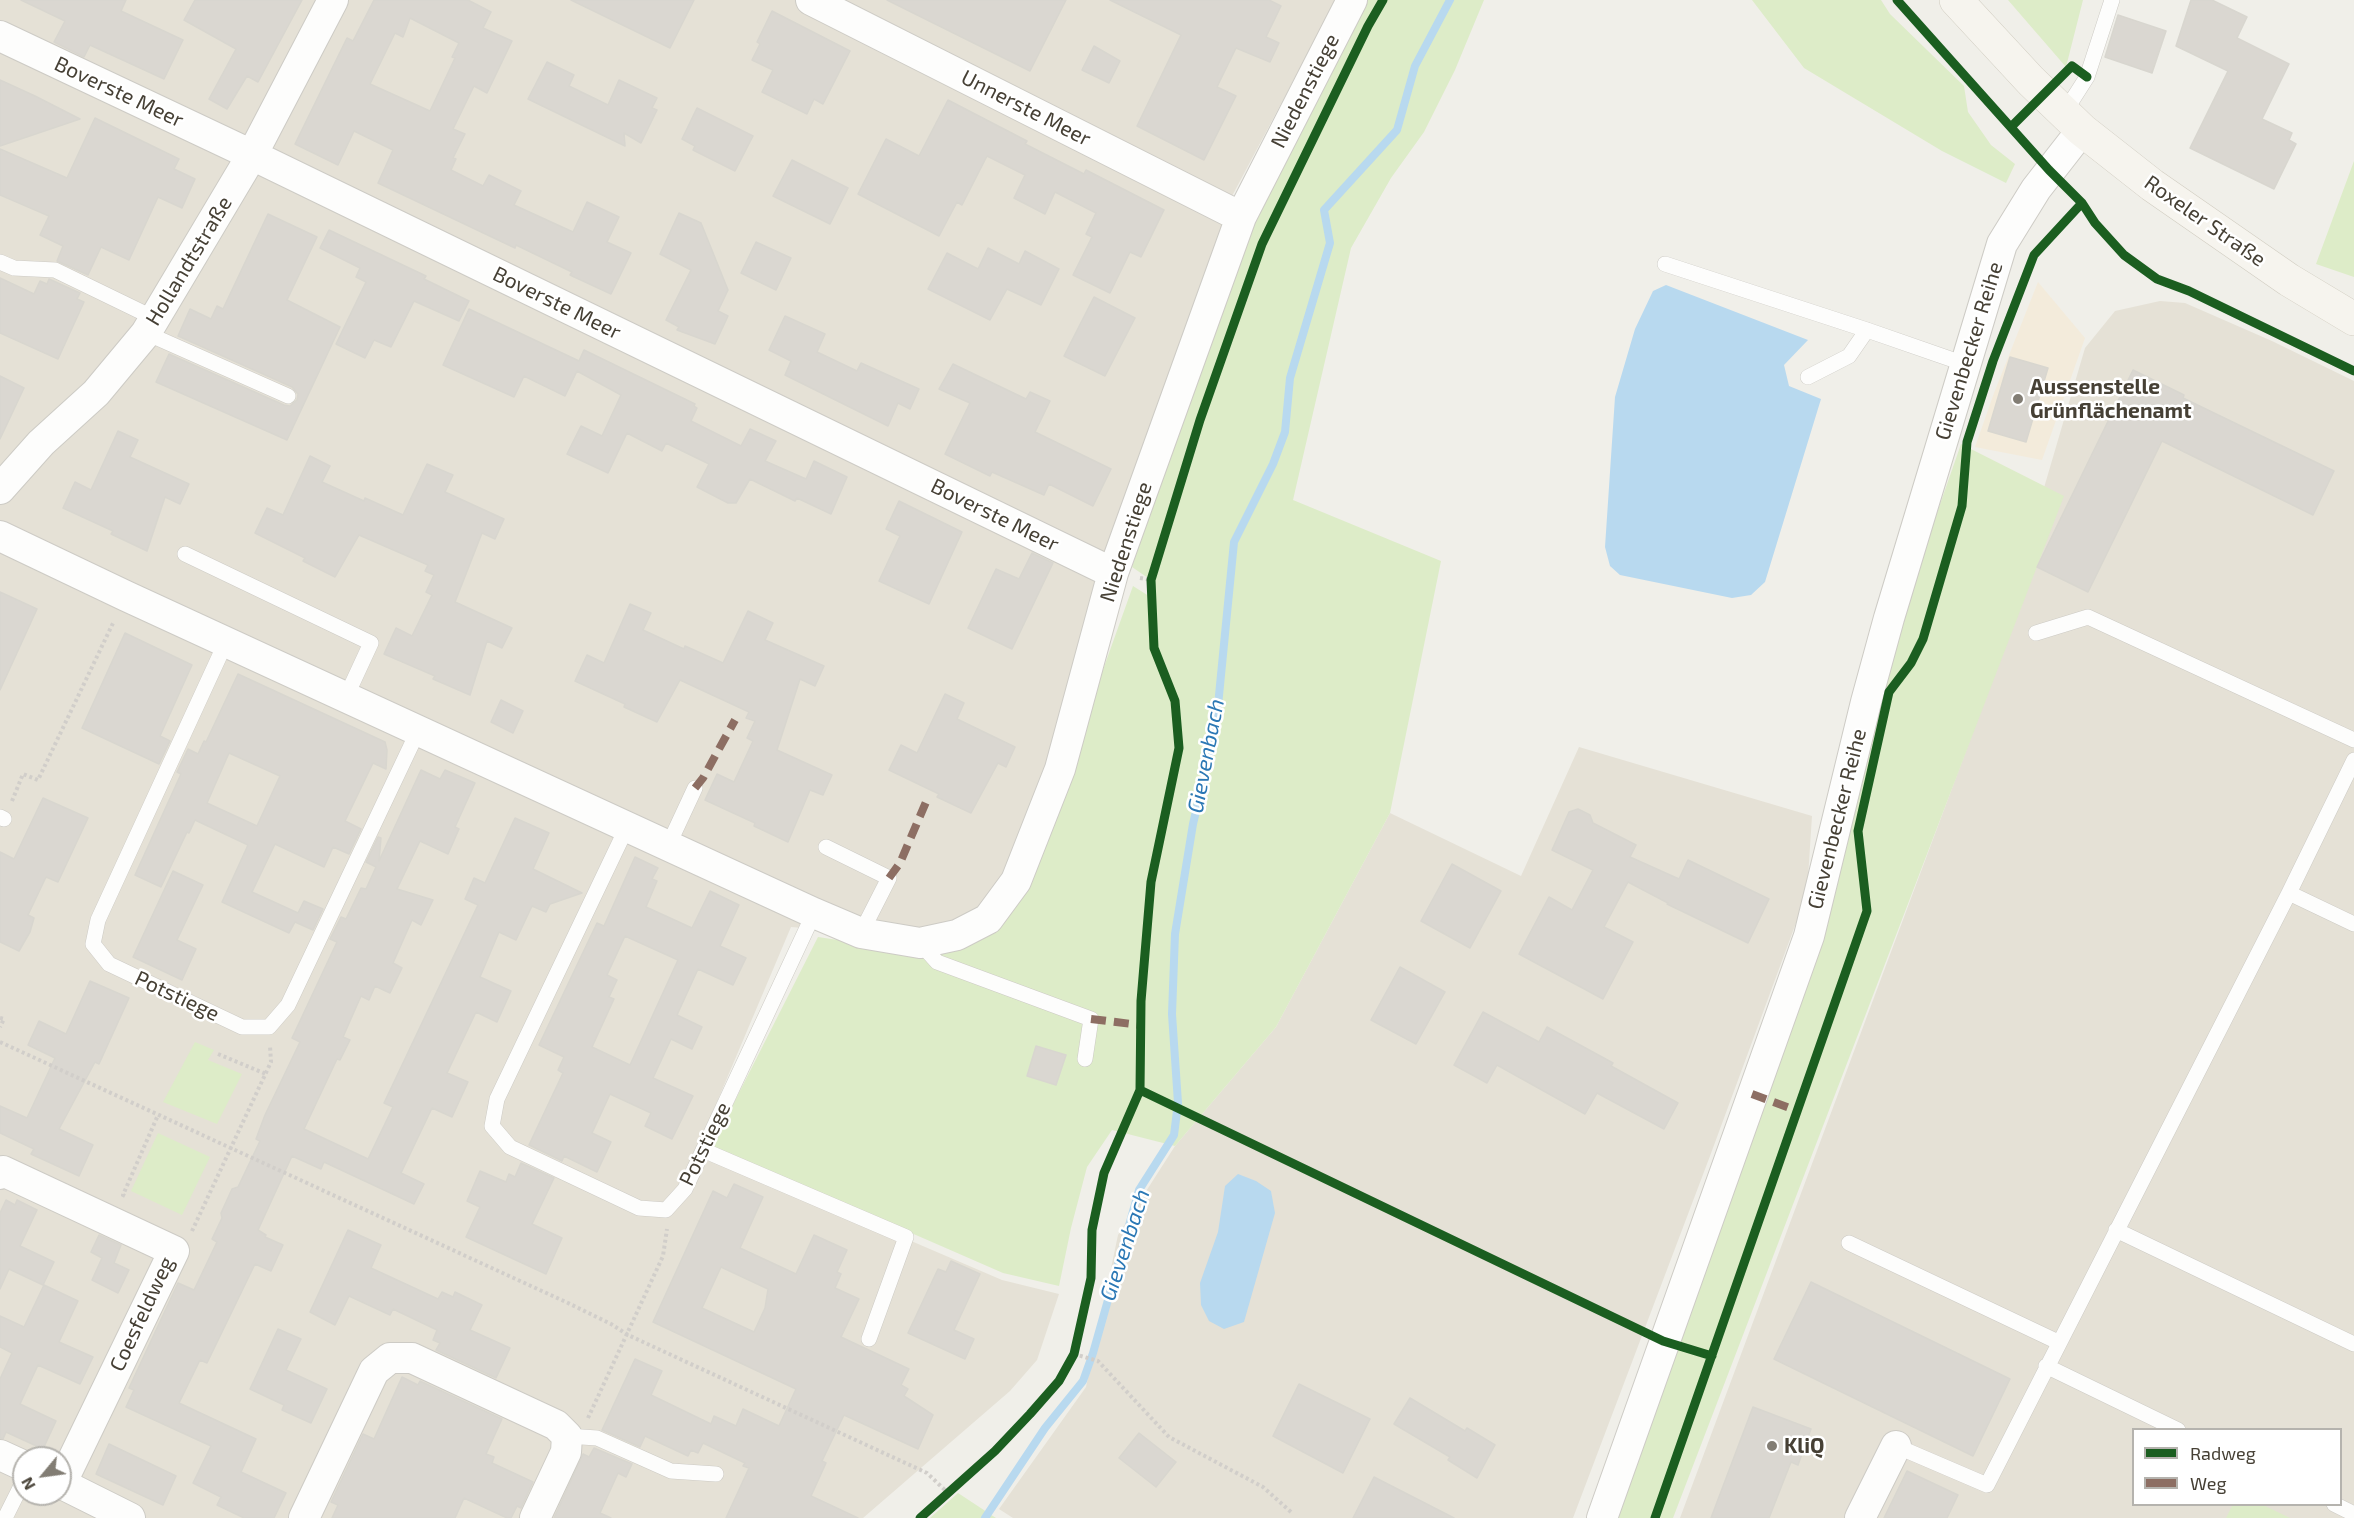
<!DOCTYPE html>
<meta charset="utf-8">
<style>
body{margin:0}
#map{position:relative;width:2354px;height:1518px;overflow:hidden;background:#f0efe9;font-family:"Exo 2",sans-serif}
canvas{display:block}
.legend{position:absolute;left:2132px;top:1428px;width:210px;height:78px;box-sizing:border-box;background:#fff;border:2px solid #b5b3ae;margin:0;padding:8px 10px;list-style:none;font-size:18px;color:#464035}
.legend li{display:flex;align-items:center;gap:12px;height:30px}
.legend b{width:30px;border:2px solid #b5b3ae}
.north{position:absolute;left:12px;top:1446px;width:60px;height:60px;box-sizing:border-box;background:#fff;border:2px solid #b5b3ae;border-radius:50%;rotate:241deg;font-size:16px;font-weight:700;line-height:24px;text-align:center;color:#464035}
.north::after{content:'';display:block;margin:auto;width:21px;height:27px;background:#827d74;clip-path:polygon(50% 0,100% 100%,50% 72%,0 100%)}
</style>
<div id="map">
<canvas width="2354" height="1518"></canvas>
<ul class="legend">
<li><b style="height:8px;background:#1b5e20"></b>Radweg</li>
<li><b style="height:8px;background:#8d6e63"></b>Weg</li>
</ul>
<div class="north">N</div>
</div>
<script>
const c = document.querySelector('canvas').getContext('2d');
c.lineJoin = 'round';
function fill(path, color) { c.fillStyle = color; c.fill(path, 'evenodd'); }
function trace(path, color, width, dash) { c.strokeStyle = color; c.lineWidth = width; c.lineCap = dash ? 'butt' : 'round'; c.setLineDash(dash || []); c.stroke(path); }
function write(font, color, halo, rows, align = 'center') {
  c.font = font + ' "Exo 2",sans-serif'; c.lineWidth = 5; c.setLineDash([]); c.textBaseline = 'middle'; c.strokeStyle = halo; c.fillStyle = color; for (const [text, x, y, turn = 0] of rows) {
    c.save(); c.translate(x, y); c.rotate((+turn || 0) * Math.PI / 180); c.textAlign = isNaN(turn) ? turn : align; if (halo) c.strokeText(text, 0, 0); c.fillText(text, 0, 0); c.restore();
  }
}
fill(new Path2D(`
 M0 0H1336L1231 198 1102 578 1047 771 1000 890 962 921 917 937 791 927 697 1149 1002 1280 1059 1294 1037 1360 1010 1391 863 1518H0ZM24 1458H60V1494H24Z
 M2160 301 2185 303 2272 341 2354 381V1518H1680L1970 740 2085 348 2115 311ZM2134 1430H2340V1504H2134Z
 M1579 747 1812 816 1807 893 1710 1156 1573 1518H1013L999 1509 1086 1387 1118 1235 1175 1146 1276 1027 1390 813 1521 876Z`), '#e5e1d6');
fill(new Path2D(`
 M2038 282 2085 338 2042 460 1975 447 1994 393Z`), '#f3ebdb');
fill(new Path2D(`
 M1364 0H1484L1455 70 1424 132 1391 178 1351 248 1293 500 1441 561 1390 813 1276 1027 1175 1146 1112 1130 1087 1167 1071 1228 1059 1286 1003 1273 712 1146 818 937 918 952 992 925 1090 706 1133 586 1152 598 1151 580 1132 567 1200 358 1238 254Z
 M1752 0H1881L1890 14 1964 86 1968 112 1991 145 2015 164 2006 183 1942 151 1804 68Z
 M2008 0H2083L2066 67Z
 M2354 161V277L2316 264Z
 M1961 444 2064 496 1673 1518H1601L1876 688Z
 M195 1042 214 1050 208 1060 242 1074 217 1124 163 1102Z
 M158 1133 210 1157 182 1215 131 1191Z
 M958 1493 996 1518H930Z
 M2233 1504 2263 1505 2290 1518H2226Z`), '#ddecc8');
fill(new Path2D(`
 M1666 285 1808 340 1784 365 1789 386 1821 399 1765 582 1751 595 1732 598 1620 575 1610 566 1605 547 1615 397 1635 329 1653 291Z
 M1238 1174 1256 1181 1271 1191 1275 1213 1244 1322 1224 1329 1209 1321 1201 1305 1200 1283 1218 1232 1225 1186Z`), '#b8d9ef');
trace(new Path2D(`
 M985 1518 1045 1428 1083 1381 1093 1353 1139 1190 1174 1135 1178 1103 1172 1014 1175 934 1193 824 1216 726 1234 542 1273 464 1285 432 1290 378 1330 243 1324 210 1397 130 1415 66 1450 0`), '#b8d9ef', 8);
const building = new Path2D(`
 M21 0H126L121 11 183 40 164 79 90 45 84 57 54 42 65 21Z
 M195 0H302L258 82 247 76 227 109 209 99 236 49 184 20Z
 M374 0H468L491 12 483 28 512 41 487 93 474 86 453 129 465 134 453 158 456 159 451 170 483 186 489 175 521 191 514 205 573 232 587 202 619 217 607 242 631 253 611 294 570 275 572 272 516 245 515 248 378 183 393 150 354 131 338 165 295 144 347 38 353 41ZM410 18 459 43 452 57 455 58 430 111 370 84 395 33 403 37Z
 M571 0H694L670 48Z
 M887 0H1066L1030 71Z
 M1110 0H1269L1281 6 1266 37 1279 43 1270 62 1236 48 1217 87 1236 96 1204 160 1137 126 1181 35Z
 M2191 0H2212L2247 17 2237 38 2289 64 2262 119 2292 133 2289 140 2296 144 2274 189 2190 148 2228 71 2176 46Z
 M772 11 850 51 823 104 814 99 807 114 762 92 773 70 752 60 760 44 757 42Z
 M2118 15 2166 31 2152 73 2105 57Z
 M1094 46 1120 61 1109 83 1082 70Z
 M547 62 574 75 569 86 608 105 619 80 657 98 652 108 657 110 641 143 624 133 625 146 528 99Z
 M0 80 35 96 80 119 0 146Z
 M948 100 1027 141 1025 144 1084 174 1086 170 1164 210 1141 257 1130 252 1110 293 1073 275 1092 237 1086 234 1096 213 1055 192 1045 214 1014 198 1025 175 987 156 962 205 957 202 939 236 858 194 886 139 919 156Z
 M697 108 753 136 735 171 693 150 695 146 682 139Z
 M95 118 179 159 174 169 195 179 182 208 158 197 129 260 101 247 88 275 57 261 63 246 40 235 49 216 0 195V149L67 178Z
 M792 160 848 188 830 224 773 196Z
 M679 213 701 223 728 290 718 311 728 316 715 344 677 330 679 327 666 320 691 270 660 254Z
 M268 214 317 237 287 300 340 327 287 440 156 382 169 354 284 405 290 406 297 400 298 394 292 387 178 336 190 309 211 319 217 306 223 309Z
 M329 230 426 276 424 279 469 301 459 321 414 301 391 347 374 340 365 358 336 344 366 282 356 277 360 268 320 248Z
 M756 242 791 258 776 290 741 273Z
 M988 248 1019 264 1025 251 1059 269 1041 305 1007 289 990 320 928 289 947 253 978 269Z
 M0 278 34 294 40 281 47 284 49 279 80 293 77 299 84 302 58 359 0 333Z
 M1094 297 1135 318 1105 376 1064 356Z
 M469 309 579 361 584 350 695 404 694 406 697 408 691 421 741 446 750 429 776 441 765 461 806 479 814 461 847 477 831 514 797 498 795 501 750 479 736 503H728L697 487 709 464 666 443 662 451 627 433 608 473 567 454 581 426 602 436 621 395 577 371 565 396 524 376 514 397 443 365Z
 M785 316 825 334 817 352 857 371 861 363 919 389 910 409 898 403 888 426 785 375 791 361 769 350Z
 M2010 357 2048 368 2026 442 1988 431Z
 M953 364 1026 399 1030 392 1050 401 1035 432 1111 469 1093 506 1049 484 1044 495 992 472 990 476 945 454 970 403 939 389Z
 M2133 370 2184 395 2183 398 2334 471 2313 515 2162 441 2088 592 2037 567Z
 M0 376 24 388 0 439Z
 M118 431 138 440 130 457 189 484 180 504 165 497 147 551 111 534 113 531 63 508 75 482 91 490Z
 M310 456 330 466 322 482 364 501 365 498 403 515 427 464 453 475 445 492 504 519 495 539 482 533 455 602 512 628 502 648 487 641 470 695 433 679 435 676 384 654 396 628 412 636 432 595 426 592 434 575 425 571 428 565 359 535 335 577 303 561 305 558 255 533 267 508 283 515Z
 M899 501 962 532 929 604 879 581 900 536 886 529Z
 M1032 553 1053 563 1012 649 968 628 996 569 1019 579Z
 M0 592 37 609 0 690Z
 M630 604 651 613 643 630 684 649 685 646 723 663 748 611 773 623 765 640 824 666 815 686 800 679 777 750 832 775 823 795 810 790 788 842 754 826 755 823 705 800 717 774 734 782 753 741 747 738 755 721 746 718 749 712 680 680 657 722 624 707 625 704 575 681 587 655 604 663Z
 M125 633 192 665 160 736 170 741 159 764 82 728Z
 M238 674 385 742 387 750 386 769 373 763 345 821 361 829 349 854 333 847 324 867 275 844 252 892 298 913 304 901 323 909 313 930 295 922 289 933 222 902 248 845 195 820 189 833 187 832 161 887 135 875 181 774 177 772 188 749 198 754 204 741 206 742ZM229 753 280 776 257 826 207 803Z
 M945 694 964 703 957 719 1015 747 1006 767 998 763 971 813 937 797 939 794 889 770 901 745 917 753Z
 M501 700 523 711 513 733 491 722Z
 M421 770 440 779 445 770 475 783 455 827 459 829 448 854 420 841 397 889 433 900 421 925 412 920 393 963 402 968 390 993 375 986 369 1000 361 996 343 1037 350 1040 340 1060 337 1059 304 1129 368 1159 393 1107 384 1103 478 905 465 899 474 878 485 883 515 818 549 833 533 869 582 893 550 904 546 912 532 906 516 940 499 932 480 977 511 991 497 1022 476 1012 447 1073 468 1082 452 1117 432 1108 401 1173 424 1184 414 1204 324 1162 321 1169 292 1156 258 1230 266 1235 265 1237 283 1245 271 1271 255 1264 207 1363 200 1360 179 1403 256 1439 241 1472 286 1493 274 1518H244L217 1505 221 1497 193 1483 211 1446 126 1407 134 1390 129 1388 178 1283 194 1290 217 1242 212 1239 222 1218 221 1213 232 1189 238 1187 260 1141 256 1139 265 1115 300 1042 292 1038 337 942 330 939 341 917 346 919 361 888 366 889 376 867 366 862 378 837 381 838 379 861Z
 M43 798 88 818 58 882 46 877 28 915 34 918 30 932 19 951 0 942V852L14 859Z
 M1578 809 1590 815 1593 823 1636 845 1630 857 1679 879 1688 860 1769 899 1748 943 1667 904 1668 903 1628 882 1604 927 1633 942 1603 999 1519 954 1549 897 1572 910 1593 870 1552 850 1569 812Z
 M635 857 658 868 652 879 657 881 646 907 692 928 710 891 739 905 720 946 746 958 733 985 698 969 677 1015 702 1027 692 1049 671 1039 653 1078 693 1096 672 1139 645 1126 651 1113 610 1094 592 1133 611 1142 597 1172 564 1156 562 1161 529 1145 563 1073 558 1070 564 1057 539 1045 597 923 604 926ZM625 936 678 960 630 1065 592 1047 614 999 609 997 617 980 607 975Z
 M1452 864 1501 891 1470 948 1421 921Z
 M173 871 203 885 177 940 196 949 182 980 133 957Z
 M1400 967 1445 992 1416 1044 1371 1020Z
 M90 981 129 998 99 1064 95 1062 59 1129 93 1145 79 1176 31 1154 34 1149 0 1133V1106L27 1118 55 1058 28 1045 39 1021 66 1034Z
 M1483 1012 1539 1042 1547 1027 1613 1063 1611 1066 1678 1103 1664 1129 1597 1093 1585 1114 1497 1065 1487 1083 1454 1065Z
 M1036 1046 1066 1055 1056 1085 1027 1076Z
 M521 1163 554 1178 532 1224 562 1238 546 1274 466 1237 480 1207 467 1201 480 1171 506 1182 509 1174 515 1177Z
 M734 1184 763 1197 740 1248 796 1274 814 1235 847 1250 837 1272 841 1274 835 1288 859 1299 841 1337 909 1369 901 1385 908 1389 904 1396 933 1415 918 1449 844 1415 822 1461 826 1463 811 1496 858 1518H726L749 1468 743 1466 745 1463 703 1443 698 1453 691 1450 688 1456 645 1436 640 1447 602 1430 635 1359 662 1371 651 1395 711 1424 714 1416 736 1426 743 1409 779 1426 796 1389 653 1322 713 1191 727 1198ZM721 1267 768 1289 765 1308 754 1332 702 1308Z
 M6 1200 15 1205 17 1200 37 1210 20 1246 54 1262 43 1285 9 1269 0 1289V1213Z
 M348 1230 381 1245 371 1268 438 1299 442 1292 453 1297 455 1292 482 1305 470 1330 510 1348 496 1378 436 1350 440 1343 433 1340 437 1330 393 1309 390 1315 349 1296 335 1325 310 1312Z
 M99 1235 121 1245 114 1263 129 1270 118 1293 92 1280 102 1258 91 1252Z
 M951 1261 980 1274 954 1330 974 1339 965 1359 908 1333 938 1269 946 1272Z
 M1811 1282 2010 1379 1973 1456 1774 1359Z
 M44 1285 78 1301 59 1342 93 1357 80 1384 38 1365 20 1404 56 1421 43 1449 6 1432 3 1439 0 1438V1379L12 1353 0 1347V1316L24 1327Z
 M278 1329 301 1339 286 1370 327 1389 311 1423 282 1410 284 1405 250 1389Z
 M402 1377 418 1385 420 1381 502 1419 486 1454 494 1457 492 1463 533 1482 521 1508 517 1506 511 1518H507L464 1498 455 1518H332L338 1505 331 1502 363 1434 374 1439Z
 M1299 1384 1370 1419 1343 1473 1273 1436Z
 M1410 1398 1465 1431 1467 1428 1495 1445 1477 1478 1448 1460 1450 1457 1394 1424Z
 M1753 1407 1811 1429 1798 1465 1791 1462 1769 1518H1711Z
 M1139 1433 1176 1462 1156 1487 1119 1458Z
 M109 1444 176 1476 163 1505 96 1474Z
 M594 1448 632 1464 626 1477 618 1473 600 1513 611 1518H554L583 1454 589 1457Z
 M1907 1471 1958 1495 1947 1518H1884Z
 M1374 1477 1454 1518H1353Z`);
fill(building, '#dad7d1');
trace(building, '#d8d6cf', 1.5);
const lane = new Path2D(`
 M2064 113 2087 77 2112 0
 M0 262 14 268 55 270 156 319
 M1665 264 1867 330 1965 364
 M146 333 288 396
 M1808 377 1849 356 1867 330
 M185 554 371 643 346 697
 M2036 633 2088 617 2354 740
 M226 642 98 920 93 944 109 964 242 1027H269L288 1005 418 731
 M0 817 4 819
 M627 827 497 1099 492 1126 510 1147 639 1208 666 1210 685 1189 814 913
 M668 846 695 788
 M826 847 889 878 861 933
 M2289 893 2354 924
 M920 943 937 962 1091 1019 1085 1059
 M703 1150 906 1237 869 1339
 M2116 1230 2354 1344
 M1849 1243 2058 1342
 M2046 1366 2178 1430
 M567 1436 597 1438 671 1471 716 1474
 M1896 1446 1987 1485 2289 893 2354 760
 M2334 1504 2354 1514
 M5 1518 24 1480`);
const street = new Path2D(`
 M811 0 1241 217
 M0 36 252 155 1113 573
 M0 489 41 443 96 393 146 333 252 155 333 0
 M0 536 126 596 814 913 861 933 920 943 957 935 988 919 1016 881 1060 769 1113 573 1241 217 1352 0
 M0 1174 3 1171 174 1251 61 1484
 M0 1455 24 1466
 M60 1483 130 1518
 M304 1518 374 1371 390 1358H412L556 1425 567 1436 566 1452 535 1518
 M1602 1518 1809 936 1866 702 1889 618 2002 244 2036 189 2082 130
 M1860 1518 1896 1446`);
const secondary = new Path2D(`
 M1956 0 2031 81 2082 130 2152 185 2289 280 2354 319`);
trace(lane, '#cdcbc5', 16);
trace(street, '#cdcbc5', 32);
trace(secondary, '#d0ccc0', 34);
trace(new Path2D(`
 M1140 578 1151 580
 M12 801 23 774 38 780 114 621
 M0 1018 4 1019 0 1027
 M0 1042 568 1303 611 1324 628 1335 927 1473 948 1493
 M218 1054 266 1074
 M125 1196 123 1195 158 1115
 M192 1231 271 1062 270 1046
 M1074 1354 1098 1361 1169 1437 1263 1487 1292 1513
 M588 1418 663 1256 667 1229`), '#d1ceca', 4, [3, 3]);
trace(lane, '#fdfdfc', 15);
trace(street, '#fdfdfc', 30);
trace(secondary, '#f6f4ee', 33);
trace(new Path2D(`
 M695 788 703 778 735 720
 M889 878 900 863 926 802
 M1091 1019 1140 1025
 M1752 1094 1798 1111`), '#8d6e63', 8, [15, 8]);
trace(new Path2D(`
 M1897 0 2049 170 2082 203 2095 223 2124 255 2157 279 2189 291 2354 371
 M2011 127 2072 66 2087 77
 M1140 1090 1663 1341 1712 1356
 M920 1518 995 1451 1030 1414 1059 1381 1074 1354 1091 1278 1092 1230 1104 1173 1140 1090 1141 1001 1151 882 1179 748 1175 701 1154 648 1151 580 1200 420 1262 244 1368 26 1383 0
 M1655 1518 1867 911 1858 831 1889 692 1911 663 1923 639 1962 506 1967 442 1993 361 2034 255 2082 203`), '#1b5e20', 9);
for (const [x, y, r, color] of [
 [2018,399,6,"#827d74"],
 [1772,1446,6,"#827d74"]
]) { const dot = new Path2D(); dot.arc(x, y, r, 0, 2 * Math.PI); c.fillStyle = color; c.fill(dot); trace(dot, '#fff', 2); }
write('21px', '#464035', '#fff', [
 ["Niedenstiege",1305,91,-63],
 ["Boverste Meer",119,92,25],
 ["Unnerste Meer",1026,108,27],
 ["Roxeler Straße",2205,221,35],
 ["Hollandtstraße",189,261,-59],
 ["Boverste Meer",557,303,26],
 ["Gievenbecker Reihe",1969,351,-73],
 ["Boverste Meer",995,515,26],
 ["Niedenstiege",1126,542,-72],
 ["Gievenbecker Reihe",1837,819,-76],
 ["Potstiege",177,996,25],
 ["Potstiege",705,1144,-64],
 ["Coesfeldweg",142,1314,-65]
]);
write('bold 21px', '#464035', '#fff', [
 ["Aussenstelle",2030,387],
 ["Grünflächenamt",2030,411],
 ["KliQ",1784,1446]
], 'left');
write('italic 22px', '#2b78b5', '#fff', [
 ["Gievenbach",1206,756,-79],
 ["Gievenbach",1125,1245,-72]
]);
</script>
